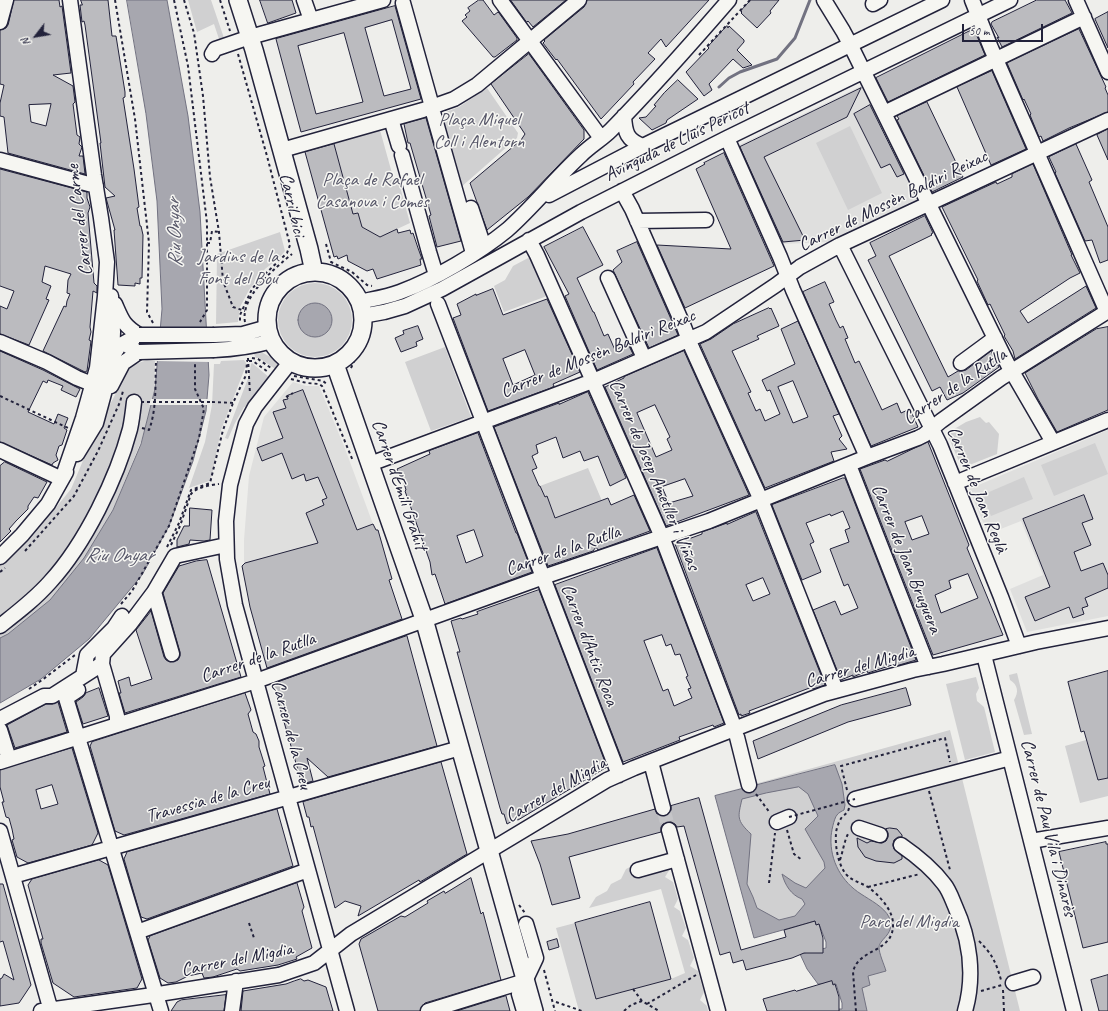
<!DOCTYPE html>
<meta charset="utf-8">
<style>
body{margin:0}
#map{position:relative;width:1108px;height:1011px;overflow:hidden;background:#eeeeeb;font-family:Caveat,sans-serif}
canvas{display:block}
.north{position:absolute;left:16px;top:16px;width:40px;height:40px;-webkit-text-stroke:3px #f6f6f2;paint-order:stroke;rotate:239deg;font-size:11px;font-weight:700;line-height:16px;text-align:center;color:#22223b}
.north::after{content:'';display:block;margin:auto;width:14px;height:18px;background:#22223b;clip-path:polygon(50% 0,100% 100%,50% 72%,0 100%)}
.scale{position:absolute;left:962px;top:24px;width:81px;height:18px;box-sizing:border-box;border:2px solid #22223b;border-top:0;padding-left:5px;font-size:12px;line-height:14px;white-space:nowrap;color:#22223b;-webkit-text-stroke:3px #f6f6f2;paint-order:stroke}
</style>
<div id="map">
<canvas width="1108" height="1011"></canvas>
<div class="north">N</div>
<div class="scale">50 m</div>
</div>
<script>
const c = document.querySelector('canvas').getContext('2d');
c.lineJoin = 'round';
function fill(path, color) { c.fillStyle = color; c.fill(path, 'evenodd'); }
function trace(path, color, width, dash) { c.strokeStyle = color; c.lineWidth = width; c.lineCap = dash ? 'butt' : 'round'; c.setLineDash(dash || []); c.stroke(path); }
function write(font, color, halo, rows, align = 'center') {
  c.font = font + ' Caveat,sans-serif'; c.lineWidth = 3; c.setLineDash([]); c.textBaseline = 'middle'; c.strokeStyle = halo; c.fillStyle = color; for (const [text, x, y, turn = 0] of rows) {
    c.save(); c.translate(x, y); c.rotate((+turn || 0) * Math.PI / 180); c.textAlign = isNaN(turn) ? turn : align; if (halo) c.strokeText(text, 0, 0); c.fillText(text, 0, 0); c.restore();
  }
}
fill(new Path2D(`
 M861 86 918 201 831 242 782 244 737 146Z
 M293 382 306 386H319L344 446 373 524 324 542 244 564V540L249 476 264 417Z
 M1108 430V616L1027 632 1010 589 1043 575 1021 521 988 534 969 489Z`), '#dfdfde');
fill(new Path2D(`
 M188 0H211L225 41 220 42 214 24 197 32Z
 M487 88 518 133 517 138 460 188 438 115 459 107Z
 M378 123 395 184 399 183 410 223 380 237 362 227 358 213 351 215 344 179 333 142Z
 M850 126 882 193 848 210 816 143Z
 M280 232 285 251 279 258 265 269 249 290 240 307 238 322 216 324 217 254Z
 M530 257 547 296 504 312 494 286 505 280 513 266Z
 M278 320a37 37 0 1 1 74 0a37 37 0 1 1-74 0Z
 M445 347 471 417 431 431 405 362Z
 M263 353C269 356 277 360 279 367L277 370 259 358H256L254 354Z
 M147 360 155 361 154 394 142 439 113 510 84 558 50 600 8 634 0 638V565L31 538 71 489 93 437 116 393 125 372 130 366Z
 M244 360 246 363 245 368 221 430 212 475 209 481 189 488 205 442 212 405 214 364H220L221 361Z
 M252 363 270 378 251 405 244 407 235 423 228 439 225 438 249 376 251 364Z
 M980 417 986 423 989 422 999 434 997 454 967 466 963 462 960 464 949 438 951 431 966 422Z
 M1095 443 1108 474 1054 496 1041 465Z
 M588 468 602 501 555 518 547 497H545L540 486Z
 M1024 477 1033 499 991 516 982 495Z
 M1017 673 1032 734 1024 735 1014 700C1019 692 1018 685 1010 680L1009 675Z
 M976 677 979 688 976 694 977 701 984 707 995 752 965 760 946 684Z
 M950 730 1020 1011H839V1009H842V1003L836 984H818L807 969 823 949H826V942L819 924 816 925 815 921 754 938 715 795Z
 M1086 740 1098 780 1108 778V796L1080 803 1065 746Z
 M638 863 642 878 670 869 665 877 673 882 678 899 674 907 680 911 686 928 682 936 688 940 694 958 690 966 698 971 704 992 700 1000 707 1006 708 1011H579L556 928 575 923 596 999 671 979 685 973 661 889 589 908 596 897 607 891 611 884 621 879 626 869Z`), '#d0d0d1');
const water = new Path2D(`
 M127 0H167L188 116 200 212 209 375 206 411 193 461 169 526 142 575 89 639 41 679 0 703V638L8 634 50 600 84 558 113 510 141 444 155 389 162 309 157 201 146 114Z
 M298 320a17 17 0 1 1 34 0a17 17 0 1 1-34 0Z
 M835 765 842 784 845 805 844 810C842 811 838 813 837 815 834 818 831 833 831 838 830 861 842 882 861 894 870 900 884 907 889 917 896 934 880 938 879 947 879 954 884 964 886 971L868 976 870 985 862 988 867 1011H839V1009H842V1003L836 984H818L807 969 800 954 826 948V942L819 924 816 925 815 921 754 938 715 796ZM799 787 808 794 818 816 805 829 824 862 825 868 806 888 795 883 782 874C785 885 791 895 802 899L805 904 795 916 779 920 757 908 753 897 747 884 751 834C736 820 738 817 742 799L766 793Z`);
fill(water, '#a7a7af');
trace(water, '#727281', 1);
fill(new Path2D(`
 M158 332 209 333 210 362 156 361Z
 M151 399H209V405H149Z`), '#eeeeeb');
trace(new Path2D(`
 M719 87 729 78 740 72 777 59 795 38 810 0`), '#727281', 3);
const building = new Path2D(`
 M14 0H59L60 7 62 6 71 73 53 75 73 86 75 102 73 104 77 135 80 137 79 144 82 147 79 156H83L85 174 8 153 4 117 0 116V103L4 85 0 84V30L6 28 8 25ZM51 104 46 126 31 122 29 105Z
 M81 0H108L112 36H116L125 92V97L123 98 134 169 139 207 137 208 140 226H141L143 235 142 278H140V284L135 283V286L118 285 114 230H115L106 198 115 196 105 187 100 143H101L85 25 84 21 82 22 80 5H82Z
 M260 0H292L296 13 268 23Z
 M479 0H483L494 15 498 12 499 13 517 38V40L495 57H493L462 21 467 17 465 15 470 11 468 8Z
 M511 0H566L533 27 528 21 527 22Z
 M587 0H709L666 47 661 39 648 53 655 59 633 82 634 84 601 119 557 59 556 60 543 43 545 41 544 40 584 7Z
 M751 0H779L770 11 771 13 757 28 741 13 742 12 741 11Z
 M1037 0H1065L1072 13 1002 47 997 37 999 38 991 24 992 22Z
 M395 6 421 99 301 132 276 39ZM392 20 411 89 384 96 365 28ZM344 33 363 102 316 114 298 46Z
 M1108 12V48L1095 19Z
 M727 26 728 28 729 26 744 40V42L737 50 752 65 743 68 733 59 709 84 712 90 704 96 686 72 709 48 708 47Z
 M974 29 985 55 888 102 876 78Z
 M1079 29 1106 87 1105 88 1108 95V112L1069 128 1043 141 1041 136 1039 137 1030 115 1031 114 1024 99 1023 100 1007 63Z
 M529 54 584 130V139L528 197 487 230 470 183 521 140 525 134 491 84Z
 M992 71 1026 149 991 165 957 87Z
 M678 80 698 99 667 120 666 123 652 130 639 118 646 117 656 106 654 105 664 93Z
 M861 88 847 117 764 157 805 240 783 242 740 147Z
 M927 102 963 177 932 192 897 120 899 119 897 116Z
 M870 105 904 174 897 177 890 164 881 168 854 114Z
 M426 118 461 241 437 247 429 216 431 215 410 143H408L404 124Z
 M1108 129V160L1097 135Z
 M334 144 353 214 358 213 362 227 380 237 397 229 398 233 410 230 411 234 413 233 418 248 422 259H420L421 265 377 279 373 269 367 271 348 261 347 255 338 259 337 256 334 257 305 152Z
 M1076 144 1092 180 1089 182 1108 227V260L1100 263 1092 240 1085 241 1055 173 1056 172 1049 157Z
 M724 153 774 266 685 308 657 245 731 249 696 169 705 164 704 163Z
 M1033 164 1072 255H1071L1080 273 1070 278 1020 311 1028 323 1086 286 1096 308 1015 359 1013 351 1004 336 1005 335 990 304 988 305 977 281 978 280 942 207 996 182 997 184 1012 177V174Z
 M0 169 87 192V198L90 207 88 213 94 283 97 286V293L93 291 90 327 91 332 89 340 91 341 87 371 85 372 43 351 64 306 66 307 67 301 70 294 67 293 68 280 71 274 45 266 42 282 51 286 46 299 49 300 29 345 0 334V306L7 309 14 291 0 286Z
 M925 216 933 233 931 234 932 235 889 256 948 377 958 371H962L966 370 991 351 999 367 963 393 947 400 940 387 932 391 868 260 876 256 870 243Z
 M583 227 603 265 577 278 593 312H594L604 336 608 334 615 350 628 344 633 354 597 370 565 296 569 294 544 247Z
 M637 242 678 335 649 348 613 270 622 262 617 251Z
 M825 282 834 302 829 304 836 320 840 328 843 326 848 338 845 339 855 363 859 361 882 410 897 403 901 413 910 409 918 427 871 446 803 292Z
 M493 289 503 315 547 299 580 372 553 384 554 386 551 388 488 411 453 318 461 315 457 304 476 294V295ZM525 350 535 375 513 385 503 359Z
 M769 308 770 309 771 308 779 326 757 336 759 339 732 351 751 392 748 393 756 411 760 409 765 421 780 414 770 390 767 391 762 380 795 364 781 329 798 321 839 414 833 416 842 436 839 439 847 449 831 452 834 461 765 488 700 344 711 339 733 324ZM793 381 808 417 793 423 778 387Z
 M418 326 423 339 416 342 417 346 401 352 395 338 404 334 403 331Z
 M1108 327V410L1057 432 1038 399 1025 373 1096 329Z
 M0 351 43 370 80 389 76 397 61 390 63 386 48 380 47 383 43 381 28 412 54 424 58 414 68 418 64 428 67 430 62 445 59 446 56 455 58 460 53 463 52 465 0 442Z
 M684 351 749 495 666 526 605 387 624 378V377ZM655 405 670 437 667 439 672 450 656 457 637 413ZM685 479 693 496 669 503 662 487Z
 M303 390 357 530 373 524 376 530H378L392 579 389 580 402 619 267 668 250 607 242 566 245 563 318 543 306 513 324 505 322 500 327 498 318 477 306 481 304 474 292 479 282 453 262 461 257 448 283 438 273 412 286 408 283 400 288 399 287 396Z
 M588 392 626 478 610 486 598 456 584 461 580 451 563 458 556 437 536 445 538 453 532 456 537 468 532 470 539 486H540L545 497 547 496 555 518 608 498 611 505 634 495 650 531 598 550 596 547 593 551 548 566 494 427 559 403V404Z
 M478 433 516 533H517L532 572 445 604 435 574 432 575 430 562 405 491 406 490 402 476 400 477 397 469 430 454 429 451ZM474 530 483 556 466 563 457 536Z
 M928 442 969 545 967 548 1003 635 933 655 860 469 885 460 887 461ZM922 516 929 534 912 540 905 522ZM968 574 978 598 941 613 935 595 951 588 949 581Z
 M5 462 47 482 38 498 34 497 28 506V509L16 521 9 529 11 531 0 542V466Z
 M843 478H845L916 660 896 666 895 664 868 673 867 671 853 677V675L841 680 813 610 835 601 841 615 858 608 848 584 844 586 830 549 849 542 845 530 850 528 843 511 831 516 830 514 806 523 814 542 810 544 821 572 802 580 772 505Z
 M1084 495 1093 519 1082 523 1091 545 1074 552 1081 571 1103 563 1108 575V588L1085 598 1088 606 1082 608 1084 614 1073 618 1069 607 1035 621 1025 597 1050 587 1023 519Z
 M190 508 212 510 210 540 204 541 190 540 189 544 177 547V540L184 526H189Z
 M756 512 825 685 813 689 812 687 749 711 750 713 741 716V714L739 715 675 544 702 534V532L727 523V524ZM763 578 770 594 753 601 746 585Z
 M657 548 724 723 714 727 713 725 679 737 680 740 623 762 555 585ZM662 635 666 646 671 644 675 655 680 654 688 676 686 677 691 688 688 689 692 698 674 706 668 689 663 691 644 641Z
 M207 560 241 677 125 713 119 693H121L118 681 129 677 131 686 152 679 136 630 151 611 164 657 166 660 170 662 178 660 180 656V652L163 593 179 566 196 561Z
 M539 590 607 767 518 820 516 819 507 824 504 814H502L500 808 457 652H460L451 621 461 618 462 619 478 614 477 612Z
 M407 636 437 746 328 777 307 758 313 781 302 784 273 684Z
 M1108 671V778L1098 780 1084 731 1081 732 1068 682Z
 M99 688 108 716 83 724 76 702 83 697 86 693Z
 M906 688 911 705 848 722 758 759 753 741 841 705Z
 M245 693 251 710 248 714 253 732 256 734 259 741V747L265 766 263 767 270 794 124 835 115 831 90 746 92 742Z
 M58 702 67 732 15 748 7 725 46 704H52Z
 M72 748 98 833 92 845 28 863 17 857 12 840 14 839 12 829 9 818 6 817 2 802H4L0 787V770ZM52 785 58 804 41 809 36 790Z
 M441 762 467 854 420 882 419 880 358 916 361 906 345 901 335 908 313 826 311 827 309 817H307L303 802Z
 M699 798 741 950 786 937 784 930 815 921 816 925 819 924 823 938V953H804L792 958 746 970 743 960 733 963 730 952 720 955 684 826 677 827 675 824 671 822 663 824 661 827V832L569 857 580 898 552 905 540 864 531 841 568 834 655 809 657 814 665 816 669 814 671 810V806Z
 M277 809 293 866 147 919 141 917 124 859 127 852Z
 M890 828 897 829 902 835V837H898L894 840 893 845 894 849 902 856V859L894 863 876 861 865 857 858 847 857 838 867 843 871 841 882 843 886 841 888 837V833L886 829Z
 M1106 842V844H1108V942L1083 948 1059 852Z
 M99 860 108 865 142 979 137 988 74 997 53 983 41 943V939H43L28 885 32 879Z
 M471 878 481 914 483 912 501 980 425 1003 422 1006 420 1011H378L359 944 361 939 401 916 405 917 428 903 427 901 444 891 445 893Z
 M297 883 304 907 302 911 312 948 296 957 297 959 278 965 240 971 237 969 213 977 204 978 202 973 188 976 176 982 168 983 160 978 148 940 150 936Z
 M0 884H3L31 985 19 1003 0 1006V979L2 978 4 974 14 980 3 941 0 942Z
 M650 902 671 979 596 999 575 923Z
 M557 939 559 947 549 950 547 942Z
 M1108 975V1011H1099L1091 980Z
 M301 979 304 981 308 980 326 987 333 1011H241L243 991 286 984 294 981Z
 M832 981 833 985 835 984 839 997V1011H767L763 999 795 990 796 991Z
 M226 995 224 1011H171L177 1002 181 1000Z
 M506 996 510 1011H457Z`);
fill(building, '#bbbbbf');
trace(building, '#22223b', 1);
trace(new Path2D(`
 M663 808 669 830`), '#c5c5c8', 14, [14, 7]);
const minor = new Path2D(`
 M304 0 311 20
 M500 0 601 138
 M824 0 843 31 850 44 1011 371
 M972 0 991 48 1107 312
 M1076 0 1108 72
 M403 3 431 103
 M873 4 880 0
 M0 22 6 0
 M212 54 215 49 250 37 383 0
 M433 112 473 253
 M884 113 1084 17
 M624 116C625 133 627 140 643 146
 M391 119 399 146
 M727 138 780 257 793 290 867 457
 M282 150 423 110 454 99 477 85 579 0
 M402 155 429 252 436 275
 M0 160 96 186
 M622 191 632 209 684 327 692 348 761 500 836 690
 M549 195 643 146 942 0
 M471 208 484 247
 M637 221 706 220
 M529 240 537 255 662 537 735 729
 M840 245 940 445 1001 597 1019 646
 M608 278 644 358
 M359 302C373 299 387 297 400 292 433 280 479 253 507 230 533 207 555 179 581 155 590 146 602 139 611 130 652 88 691 44 729 0
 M438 304 619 775
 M362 316 384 312 405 306 442 289 581 212 727 138 1010 0
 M214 335 243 334 268 327
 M0 342 47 362 77 378 92 384
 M214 350C235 349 251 347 272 341
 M110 360 119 346 139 335C123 325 122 320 115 304
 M291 361 255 407 246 424 230 485 226 521 227 559 235 605 347 1011
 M961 363 995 338
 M1014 375 1050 437
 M111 386 123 363 139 352 128 346
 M0 450 62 479
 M77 454 96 423 109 375 112 357 113 332 111 296
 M370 464 598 379 706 332 776 285 800 267 840 245 1108 120
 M849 465 928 667
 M62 479 83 418 97 368 105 296 107 262 101 218 94 175 70 0
 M955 483 1108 420
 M0 557 22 535 48 504 66 472
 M154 592 172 654
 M0 626C18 612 35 599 50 582 85 544 117 478 130 429 132 420 133 411 134 402
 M984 655 1074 1011
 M83 676 87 655 114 628 122 616
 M78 690 66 698 161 1011
 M0 719 44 696H52L102 664
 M117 725V716L102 664 103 654 130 624 154 592 175 556 226 545
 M0 730 9 759
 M737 737 749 785
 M0 762 256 681 552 574 709 521 867 457 918 438 924 435 941 421 1001 378 1108 311
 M651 762 663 808
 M855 799 1003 760
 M777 822 789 817
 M859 828 880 835
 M669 830 718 1011
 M0 831 51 1011
 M1031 841 1108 828
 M901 845C917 856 932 868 944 884 949 890 952 899 955 906 970 939 975 976 965 1011
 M638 870 677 859
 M13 876 460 748
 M137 932 308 870
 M1013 983 1033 977
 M41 1011 146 996 279 975 314 963 351 934 607 780 634 768 824 694 913 670 943 664 1036 642 1108 628
 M232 1011 236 981
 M428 1011 525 981
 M524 1011 519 994 536 958 526 924`);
const major = new Path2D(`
 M238 0 254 50 309 249 314 272
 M267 320a48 48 0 1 1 96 0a48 48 0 1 1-96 0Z
 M335 364 424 619 534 1011`);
trace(minor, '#22223b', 17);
trace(major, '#22223b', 20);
trace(new Path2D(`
 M115 0 135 119 149 243 147 312 153 323
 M174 0 188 66 207 223V310L200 322
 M184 0 194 33 203 96 210 177 219 232 223 281 233 307 245 311
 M220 0 230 31
 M238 54 267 156 290 245 287 253 261 278 252 289 240 315V323
 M699 55 750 0
 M207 243H210L212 231 219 232
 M326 244 331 262 352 272 367 285 372 286
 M245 322C240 297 275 268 292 254
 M248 358 250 394
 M252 358 258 359 271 368
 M249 361H253L268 372
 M351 368 356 357 366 345 370 327
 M294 376 323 381 328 385
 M291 379 307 383 319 384 322 386 353 461
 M0 396 68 428
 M286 397 293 393
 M212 402 236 403
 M142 428 149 430C157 409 155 384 156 362
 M171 545 180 526 191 494C197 487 210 485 219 484
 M167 547 179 523 191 490 210 483 211 479 223 430 233 403 246 375 247 361H248
 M25 551 74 496 98 451 120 402 123 391
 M0 572 5 568
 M121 604 132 591 169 526 199 438 204 409 195 389V362
 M29 689 42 680 75 655
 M847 790 841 766 945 738 950 762
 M929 791 950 870 949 872
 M756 794 770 813
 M849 808C848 813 845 814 842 817 839 821 836 829 836 834 835 846 838 863 845 873 851 881 860 882 868 887 879 895 893 910 893 924 894 953 858 948 853 972L856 1011
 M787 830 794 854 802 860
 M840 860C843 851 844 842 848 834
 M769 883 775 833
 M868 887 920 874
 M519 905 525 913
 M249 923 254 938
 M979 941C992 954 996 962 1001 980
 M544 970 555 1011
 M633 989 642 1001
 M1003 990 1004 1011
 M981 991 1002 985
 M556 1002 582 1011
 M647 1004 696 975
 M624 1011 631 1005 642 1001 659 1011`), '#22223b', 2, [3, 3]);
trace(minor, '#f6f6f2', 14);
trace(major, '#f6f6f2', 17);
const minorBridge = new Path2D(`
 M139 335H214
 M139 352 214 350`);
trace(minorBridge, '#22223b', 17, []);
trace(new Path2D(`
 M141 402H212
 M789 817 855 799`), '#22223b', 2, [3, 3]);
trace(minorBridge, '#f6f6f2', 14);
write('19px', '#565668', '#f6f6f2', [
 ["Plaça Miquel",479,120],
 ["Coll i Alentorn",479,142],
 ["Plaça de Rafael",372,180],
 ["Casanova i Comes",372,202],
 ["Jardins de la",238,257],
 ["Font del Bou",238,279],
 ["Parc del Migdia",909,922]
]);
write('19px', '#22223b', '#f6f6f2', [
 ["Avinguda de Lluís Pericot",677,142,-26],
 ["Carrer de Mossèn Baldiri Reixac",893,201,-26],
 ["Carril bici",292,205,77],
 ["Carrer del Carme",80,220,-97],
 ["Carrer de Mossèn Baldiri Reixac",598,354,-22],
 ["Carrer de la Rutlla",955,387,-34],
 ["Carrer de Josep Ametller i Viñas",654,475,67],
 ["Carrer d'Emili Grahit",399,485,71],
 ["Carrer de Joan Reglà",977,490,68],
 ["Carrer de la Rutlla",563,551,-19],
 ["Carrer de Joan Bruguera",906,559,68],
 ["Carrer d'Antic Roca",589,645,69],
 ["Carrer de la Rutlla",258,658,-19],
 ["Carrer del Migdia",860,667,-16],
 ["Carrer de la Creu",291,735,75],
 ["Carrer del Migdia",556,790,-30],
 ["Travessia de la Creu",208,800,-16],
 ["Carrer de Pau Vila i Dinarès",1048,828,76],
 ["Carrer del Migdia",237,960,-11]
]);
write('italic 20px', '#575769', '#f6f6f2', [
 ["Riu Onyar",175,233,-92],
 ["Riu Onyar",119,556]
]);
</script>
